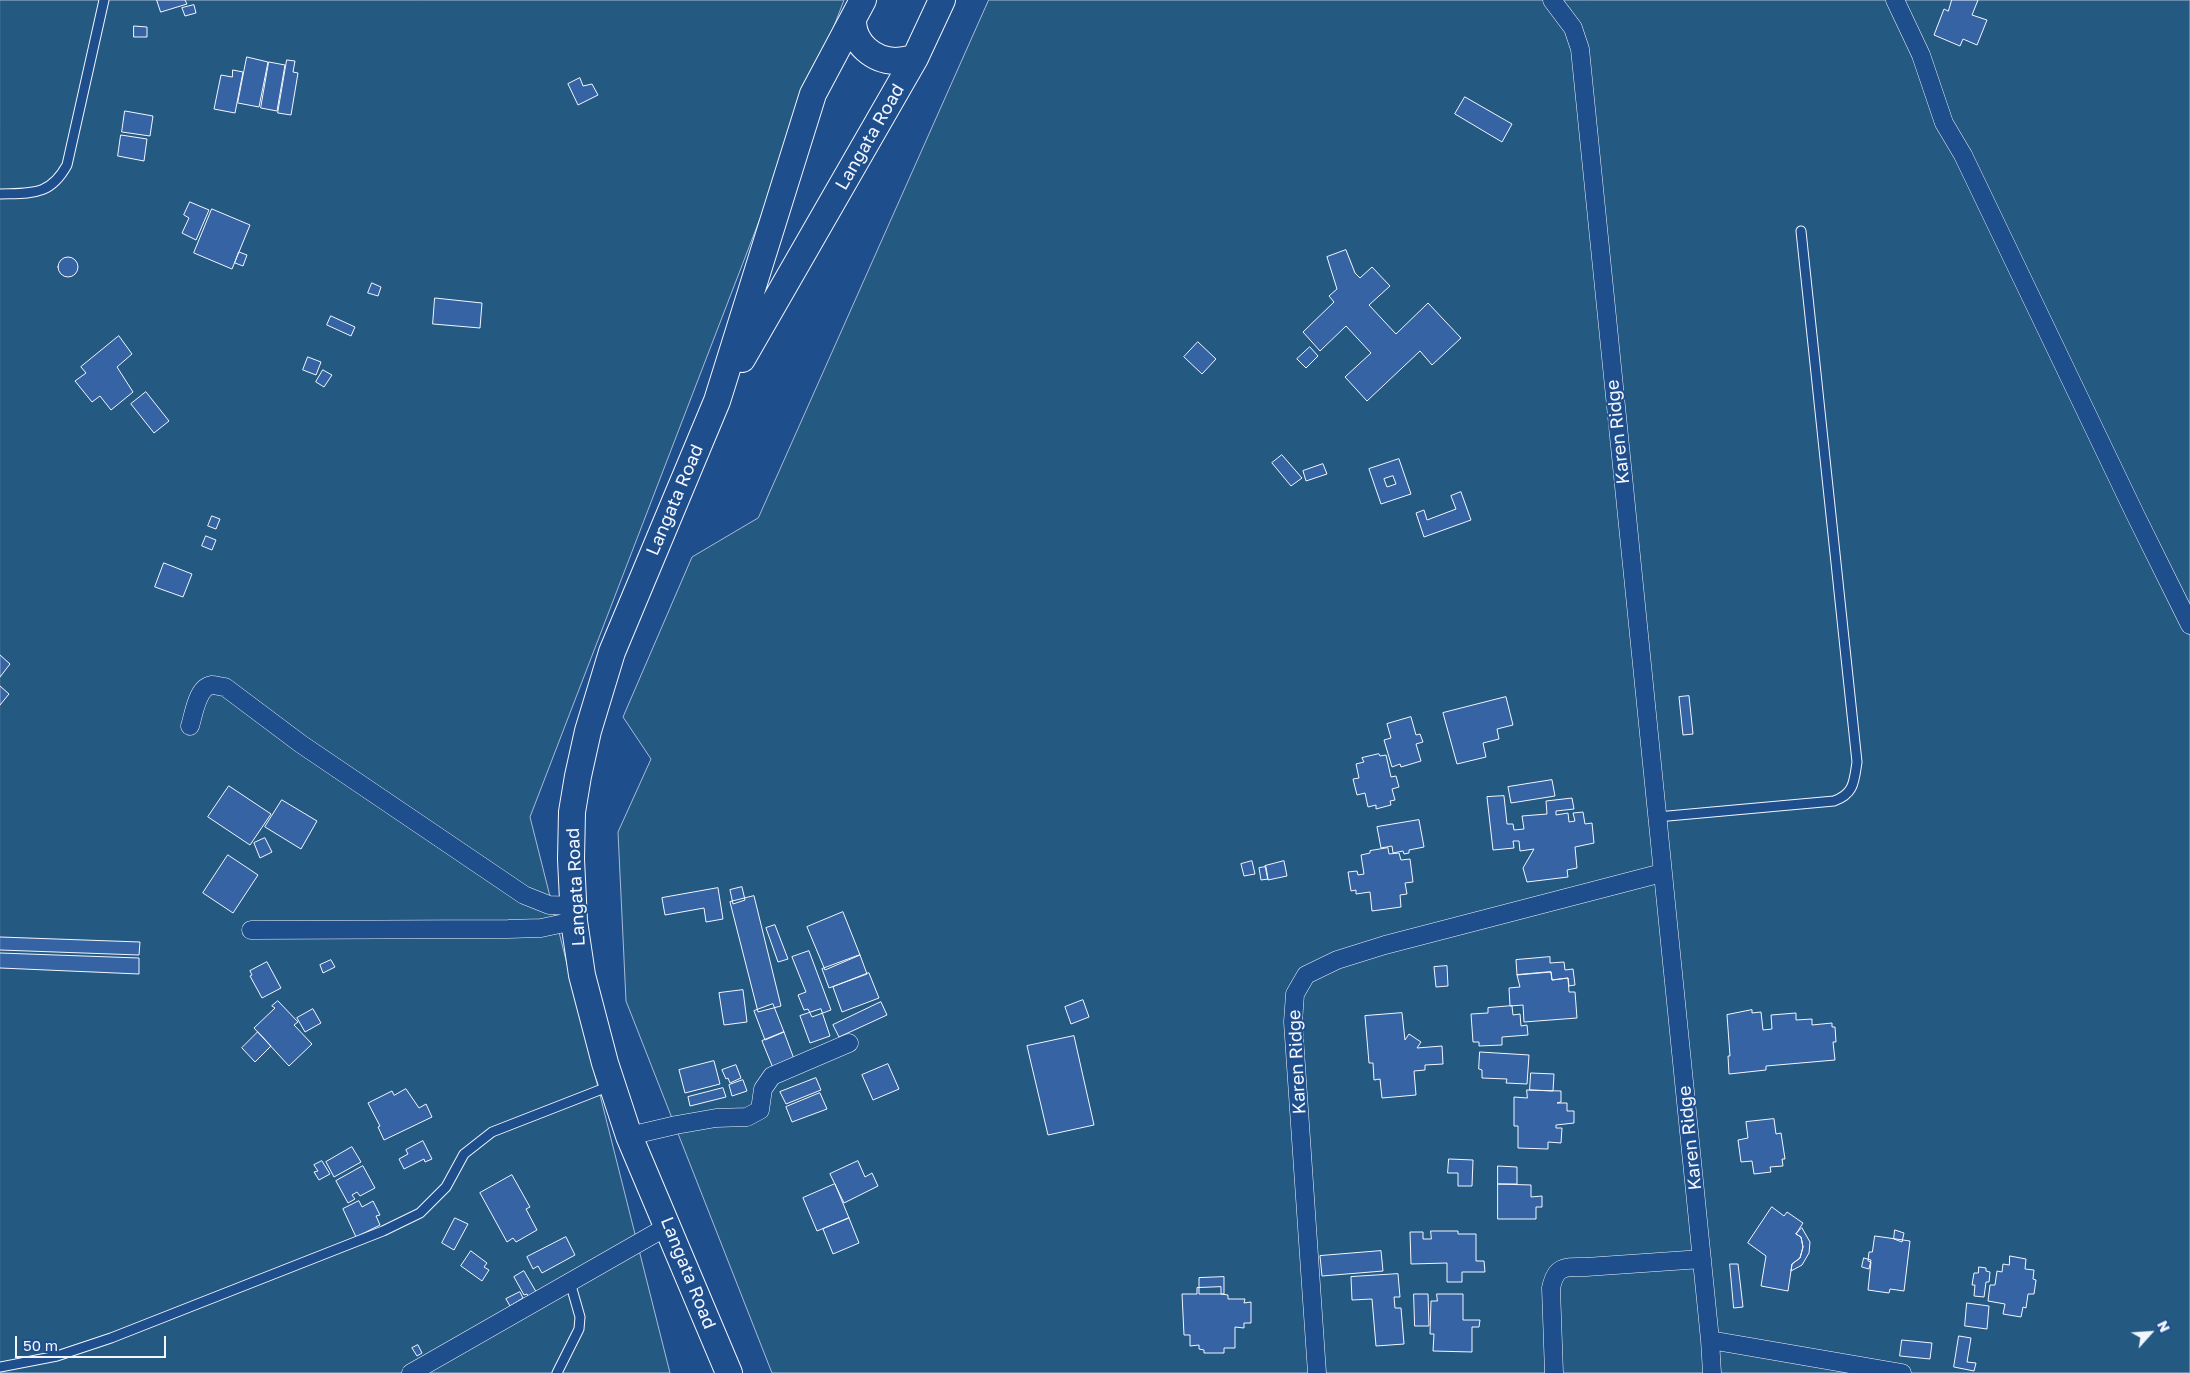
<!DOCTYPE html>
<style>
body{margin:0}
#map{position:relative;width:2190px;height:1373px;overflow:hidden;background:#1f4e8c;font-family:"Golos Text",sans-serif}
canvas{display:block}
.north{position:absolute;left:2125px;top:1308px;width:50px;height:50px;-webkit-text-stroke:4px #1f4e8c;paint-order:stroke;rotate:64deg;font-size:14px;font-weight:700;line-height:20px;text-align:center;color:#f2f6ff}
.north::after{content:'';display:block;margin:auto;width:18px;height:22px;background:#f2f6ff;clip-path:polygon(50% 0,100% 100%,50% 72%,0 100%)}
.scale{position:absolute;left:15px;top:1336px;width:151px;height:22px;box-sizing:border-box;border:2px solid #f2f6ff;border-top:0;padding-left:6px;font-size:15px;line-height:18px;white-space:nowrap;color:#f2f6ff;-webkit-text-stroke:4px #1f4e8c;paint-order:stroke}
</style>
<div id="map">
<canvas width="2190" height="1373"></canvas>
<div class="north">N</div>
<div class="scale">50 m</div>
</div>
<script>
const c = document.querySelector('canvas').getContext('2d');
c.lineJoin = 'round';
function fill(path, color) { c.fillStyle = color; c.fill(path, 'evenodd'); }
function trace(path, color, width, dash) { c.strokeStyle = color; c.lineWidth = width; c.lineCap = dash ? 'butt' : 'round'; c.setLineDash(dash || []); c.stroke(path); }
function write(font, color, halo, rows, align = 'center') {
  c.font = font + ' "Golos Text",sans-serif'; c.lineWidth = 4; c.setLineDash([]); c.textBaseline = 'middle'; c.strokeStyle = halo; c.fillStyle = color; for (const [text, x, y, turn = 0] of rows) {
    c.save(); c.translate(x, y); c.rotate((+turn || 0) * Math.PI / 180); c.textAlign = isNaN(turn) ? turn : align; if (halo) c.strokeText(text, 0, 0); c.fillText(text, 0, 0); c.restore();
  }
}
const green = new Path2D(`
 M0 0H844L530 817 670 1373H0Z
 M989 0H2190V1373H772L626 1001 618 832 651 759 623 717 692 557 758 518Z`);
fill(green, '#245a82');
trace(green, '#a8bbd7', 1);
const building = new Path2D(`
 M157 0H185L187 4 161 12Z
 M1952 0H1978L1972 15 1987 20 1977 45 1963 39 1960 46 1934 35 1944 9 1948 11Z
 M194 5 196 13 185 16 182 8Z
 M134 26 147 27V37H134Z
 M247 57 268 62 259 107 238 103Z
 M287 60 295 61 293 72 298 73 291 115 278 113Z
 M269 62 285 65 277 111 261 108Z
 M233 70 243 72 235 113 214 109 221 75 232 77Z
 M580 78 583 86 592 84 598 95 578 105 568 84Z
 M1465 97 1512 124 1502 142 1455 114Z
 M125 111 153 116 150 136 122 132Z
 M121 135 147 139 144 161 118 156Z
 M190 202 209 210 196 240 182 233 189 218 184 215Z
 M212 209 250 225 232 269 194 253Z
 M1346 250 1355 273 1360 278 1372 267 1390 286 1369 305 1396 334 1428 303 1461 338 1432 365 1420 351 1367 401 1345 377 1371 353 1346 326 1320 351 1303 332 1334 302 1329 296 1337 289 1327 257Z
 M239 252 247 255 243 266 235 263Z
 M58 267a10 10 0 1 1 20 0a10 10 0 1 1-20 0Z
 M372 283 381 287 378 296 368 293Z
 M435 298 482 303 480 328 433 324Z
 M331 316 355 327 351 336 327 325Z
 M119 336 132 354 117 367 133 392 111 410 100 396 92 402 75 381 86 373 81 367Z
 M1198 342 1216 359 1202 374 1184 357Z
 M1310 347 1318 356 1306 368 1297 359Z
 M308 357 321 362 316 375 303 370Z
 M323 370 332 375 324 387 316 382Z
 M146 392 169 421 154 433 131 404Z
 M1282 455 1302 478 1291 486 1272 463Z
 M1399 459 1411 494 1381 504 1369 469ZM1393 476 1396 484 1387 487 1384 479Z
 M1323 464 1327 474 1306 481 1303 471Z
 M1461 492 1471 520 1424 537 1416 513 1424 510 1427 520 1456 509 1451 496Z
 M212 516 220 519 216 529 208 526Z
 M206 536 216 540 212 550 202 546Z
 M164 563 192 574 183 597 155 587Z
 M0 655 10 664 0 677Z
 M0 686 9 694 0 705Z
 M1689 696 1693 734 1683 735 1679 697Z
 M1506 697 1513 725 1497 729 1499 739 1483 743 1486 757 1457 764 1443 713Z
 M1411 717 1416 735 1420 734 1423 742 1416 744 1421 761 1401 767 1400 764 1392 767 1384 740 1391 738 1387 724Z
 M1379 754 1380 756 1386 755 1391 777 1396 776 1399 787 1392 789 1395 800 1390 801 1391 805 1376 809V805L1368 807 1365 793 1357 795 1353 779 1359 778 1356 764 1364 762 1362 758Z
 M1552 780 1555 796 1511 803 1508 787Z
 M229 786 271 814 250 845 208 817Z
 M1504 796 1507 824H1513L1514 830 1524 829 1522 816 1547 814 1546 801 1572 798 1574 809 1556 811V815L1568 813 1569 822 1575 821 1573 813 1583 812 1585 824 1592 823 1594 843 1575 847 1577 868 1567 870 1568 877 1527 882 1523 868 1534 849 1520 851 1519 841H1513L1514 848 1493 850 1487 797Z
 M282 800 317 821 301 849 265 827Z
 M1419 820 1424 847 1409 850V853L1404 854 1403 851 1393 853 1392 846 1381 848 1377 827Z
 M265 838 272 852 260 858 254 843Z
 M1388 848 1389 854 1399 853 1401 860 1410 859 1413 882 1405 883 1407 894 1400 895 1401 907 1372 911 1370 892 1356 894V890L1351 891 1348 872 1357 871 1358 875 1364 874 1361 855 1370 853V851Z
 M228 855 258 875 233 913 203 893Z
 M1252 861 1255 874 1244 876 1241 864Z
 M1284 861 1287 876 1268 880 1265 866Z
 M1266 867 1268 879 1261 880 1259 868Z
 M742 887 745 900 733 904 730 890Z
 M718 888 723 919 706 922 704 908 665 915 662 898Z
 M754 896 781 1006 758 1012 730 902Z
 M843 912 860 955 825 970 807 927Z
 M775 925 788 959 778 962 766 928Z
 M0 937 140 942 139 955 0 950Z
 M809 951 831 1010 812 1017 808 1009 804 1010 798 995 806 992 792 957Z
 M0 953 139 958V974L0 968Z
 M860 955 867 974 829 988 822 969Z
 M1550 957V963L1564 962 1565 970 1573 969 1575 985 1569 986 1568 978 1552 980 1551 972 1517 975 1516 960Z
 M331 960 335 967 323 973 320 965Z
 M267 962 281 988 262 998 250 976 252 975 250 971Z
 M1447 966 1448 986 1436 987 1434 967Z
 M1551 972 1552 980 1568 978 1569 992H1575L1577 1018 1524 1022 1523 1005 1510 1006 1509 988 1520 987 1517 975Z
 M869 973 879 998 842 1012 833 987Z
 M743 990 747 1022 724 1025 719 993Z
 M1083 1000 1089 1017 1071 1024 1065 1007Z
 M278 1001 298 1022 294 1025 312 1044 289 1066 254 1028 275 1008 272 1006Z
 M881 1002 887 1015 839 1037 833 1025Z
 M773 1004 784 1032 765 1040 754 1011Z
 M1512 1006 1513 1015 1520 1014 1521 1026 1527 1025 1528 1035 1502 1037V1045L1479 1046V1042H1473L1471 1014 1488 1013V1008Z
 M313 1009 321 1023 305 1032 297 1018Z
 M821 1009 830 1036 810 1043 800 1016Z
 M1752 1010V1013L1761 1012 1763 1030 1772 1029 1771 1015 1796 1013V1020L1812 1019V1025L1832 1023V1027H1835L1836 1042H1833L1835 1060 1766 1066V1070L1729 1074 1728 1056H1730L1727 1015Z
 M1402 1013 1405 1040 1409 1034 1421 1042 1417 1048 1442 1046 1443 1064 1425 1065V1070L1414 1071 1416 1095 1382 1098 1380 1079 1374 1080 1373 1063H1369L1365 1016Z
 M258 1032 271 1046 255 1062 242 1048Z
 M784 1032 794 1059 773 1068 762 1041Z
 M1074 1036 1094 1125 1048 1135 1027 1046Z
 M1480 1052 1529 1055 1527 1084 1506 1083 1507 1079 1482 1078V1070L1479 1069Z
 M714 1061 720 1084 685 1093 679 1070Z
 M888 1064 899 1089 873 1100 862 1075Z
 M736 1065 741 1078 730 1083 728 1078 726 1079 722 1070Z
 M1531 1073 1554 1074 1553 1091 1530 1090Z
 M816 1078 821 1090 786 1104 780 1092Z
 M743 1080 747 1091 732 1096 729 1085Z
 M723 1088 726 1097 690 1106 688 1097Z
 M406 1089 419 1108 426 1104 432 1117 384 1140 378 1127 380 1126 368 1103 392 1091 394 1095Z
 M1527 1090 1561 1091V1102L1557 1103H1567V1111H1574V1123L1556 1125V1128H1562L1561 1143 1548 1142V1149L1518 1148V1126H1514V1097L1527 1098Z
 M820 1093 827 1109 792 1122 786 1107Z
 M1774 1119 1776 1134 1781 1133 1785 1159H1782L1783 1166 1770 1167 1771 1172 1754 1174 1752 1161 1741 1162 1738 1140 1748 1138 1746 1122Z
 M423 1141 432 1159 425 1162 424 1159 404 1169 399 1159 408 1154 406 1150Z
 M352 1147 361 1162 334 1177 326 1162Z
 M1449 1159 1473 1160 1472 1186H1458V1173H1448Z
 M322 1161 330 1174 319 1180 314 1172 318 1171 314 1165Z
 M858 1161 865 1177 872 1173 878 1186 844 1203 830 1174Z
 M363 1166 375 1188 360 1196 357 1192 352 1195 355 1199 348 1203 336 1181Z
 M1498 1166 1517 1167V1184H1498Z
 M512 1175 530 1207 526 1209 537 1230 516 1242 513 1238 507 1242 480 1193Z
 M835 1184 849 1218 817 1231 803 1198Z
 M1498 1184 1531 1185V1197L1542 1196V1207H1536V1219H1498Z
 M359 1201 362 1207 373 1201 380 1215 376 1216 380 1225 356 1237 343 1209Z
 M1772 1207 1784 1216 1787 1212 1803 1223 1796 1234 1801 1237 1803 1247 1800 1258 1792 1264 1788 1291 1761 1286 1766 1256 1748 1243Z
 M455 1218 468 1224 454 1250 442 1243Z
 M849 1218 859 1243 833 1254 823 1229Z
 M1802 1228 1810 1242 1809 1253 1802 1265 1791 1271 1792 1264 1800 1258 1803 1247 1801 1237 1796 1234Z
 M1895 1230 1904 1233 1902 1242 1894 1239Z
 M1431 1231H1458V1234H1476V1261H1484L1485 1272H1462V1282H1447V1263L1411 1264 1410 1232H1423V1239H1431Z
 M1875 1236 1910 1241 1904 1291 1890 1289 1889 1293 1868 1290 1871 1262 1868 1261 1869 1252H1872Z
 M566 1237 575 1255 542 1273 538 1266 533 1269 527 1257Z
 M471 1251 487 1263 484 1267 489 1270 482 1281 461 1266Z
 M1381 1251 1383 1271 1322 1276 1320 1256Z
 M2010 1256 2026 1259 2025 1269 2034 1270 2033 1279 2036 1280 2034 1294H2028L2026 1308 2023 1307 2021 1317 2003 1314 2005 1304 1988 1301 1990 1285H1995L1997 1271 2002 1272 2003 1264 2009 1265Z
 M1864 1258 1871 1260 1869 1269 1862 1267Z
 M1730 1264H1738L1743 1307 1734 1308Z
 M1979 1267 1986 1268V1271L1990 1272 1989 1282H1986L1984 1297 1974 1296 1975 1285H1972L1974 1273H1978Z
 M524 1271 538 1295 530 1300 527 1294 524 1295 514 1277Z
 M1398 1274 1400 1297H1394L1395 1308H1401L1404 1344 1376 1346 1372 1299 1352 1300 1351 1277Z
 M1224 1277V1294H1199V1278Z
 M1221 1287V1294L1228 1295V1299H1245L1244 1303 1251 1302V1323H1244V1328L1235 1327V1348H1224V1353H1204V1350L1199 1349V1345L1190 1346V1335H1184L1182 1294H1197V1288Z
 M520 1292 523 1298 510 1306 506 1299Z
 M1414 1294H1428L1429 1326H1415Z
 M1437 1294H1463V1320H1480L1479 1327H1472V1352L1433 1351 1434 1334H1430L1431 1301H1437Z
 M1967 1303 1989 1306 1987 1329 1965 1326Z
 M1959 1336 1971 1338 1967 1362 1976 1363 1974 1371 1954 1367Z
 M1902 1340 1932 1343 1930 1359 1900 1356Z
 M418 1345 422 1353 417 1356 412 1348Z`);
fill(building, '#3563a3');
trace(building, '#f2f6ff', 1);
const service = new Path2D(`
 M0 194C32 193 50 196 67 165L104 0
 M1657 817 1834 801C1854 794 1854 782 1857 762L1801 231
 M0 1367 57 1356 111 1338 383 1231 420 1213 446 1187 464 1154 492 1132 610 1086
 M557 1373 579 1329 580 1317 570 1282`);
const minor = new Path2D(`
 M1552 0 1573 28 1580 49 1710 1340 1712 1373
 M1895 0 1921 55 1944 123 1963 155 2135 514 2190 625
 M190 726C194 714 197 687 212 685 216 685 221 687 225 687L301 744 524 895 549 905 574 906
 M251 930 508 929 541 928 574 921
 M629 1136 676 1125 716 1118 747 1117 760 1110 763 1089 772 1076 849 1043
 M1710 1340 1902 1373
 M411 1373 668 1226
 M1317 1373 1293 1022 1295 994 1306 975 1337 960 1385 945 1662 873
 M1554 1373 1551 1288C1556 1265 1565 1267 1586 1267L1702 1259`);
const secondary = new Path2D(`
 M853 22C854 44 873 60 895 61 902 61 909 59 915 58
 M742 359 915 58 942 0
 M729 1373 629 1136 605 1063 582 975 574 921 571 859 572 812 578 776 588 731 612 652 717 401 813 94 863 0`);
trace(service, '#f2f6ff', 11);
trace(minor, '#f2f6ff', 19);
trace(secondary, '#f2f6ff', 28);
trace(service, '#1f4e8c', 9);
trace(minor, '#1f4e8c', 18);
trace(secondary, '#1f4e8c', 26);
write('18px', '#f2f6ff', '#1f4e8c', [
 ["Langata Road",870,137,-60],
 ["Karen Ridge",1618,432,-96],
 ["Langata Road",675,500,-67],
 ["Langata Road",576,887,-93],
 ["Karen Ridge",1297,1062,-93],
 ["Karen Ridge",1690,1138,-96],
 ["Langata Road",688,1273,68]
]);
</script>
